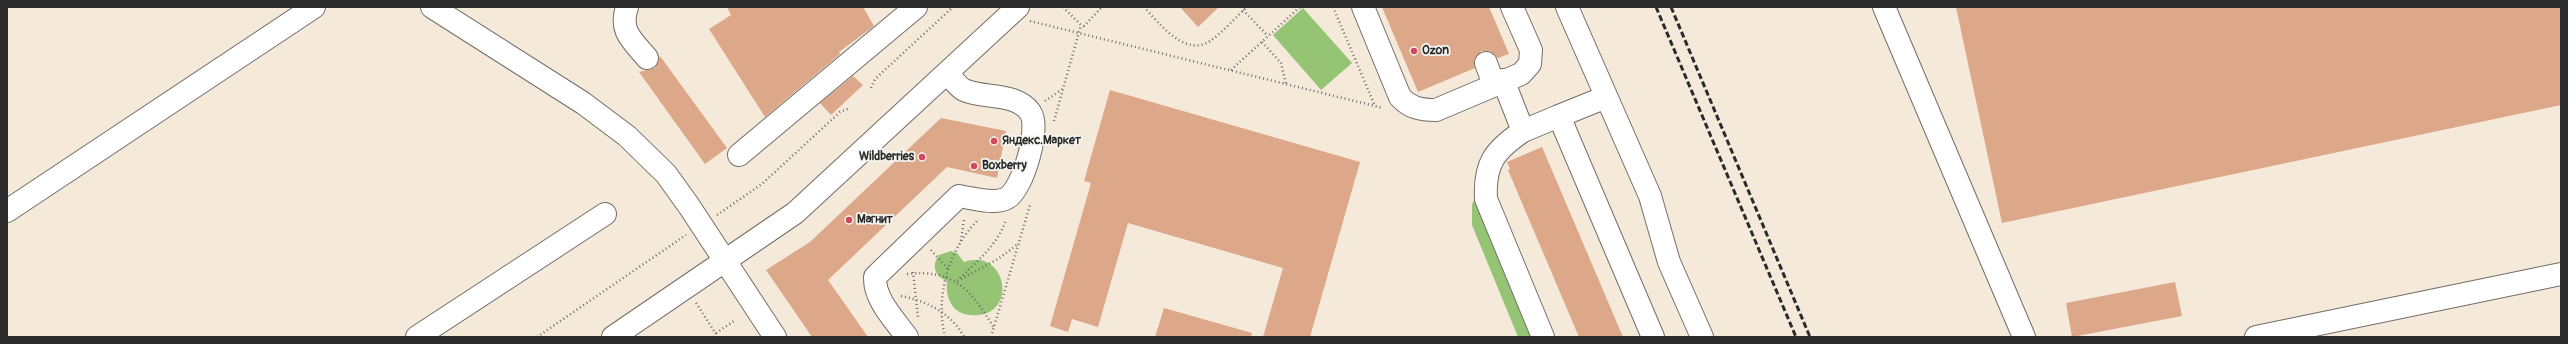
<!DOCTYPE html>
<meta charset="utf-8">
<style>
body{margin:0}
#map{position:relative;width:2568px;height:344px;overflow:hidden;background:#f5e9da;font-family:Pangolin,sans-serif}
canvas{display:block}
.frame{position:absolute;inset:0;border:8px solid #2b2b2b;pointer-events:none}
</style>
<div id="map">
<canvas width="2568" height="344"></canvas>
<div class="frame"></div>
</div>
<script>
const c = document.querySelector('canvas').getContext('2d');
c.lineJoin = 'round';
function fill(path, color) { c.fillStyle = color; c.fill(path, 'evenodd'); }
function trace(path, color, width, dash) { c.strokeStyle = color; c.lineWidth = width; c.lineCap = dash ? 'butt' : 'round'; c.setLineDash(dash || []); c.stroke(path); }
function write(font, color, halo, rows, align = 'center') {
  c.font = font + ' Pangolin,sans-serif'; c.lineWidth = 3.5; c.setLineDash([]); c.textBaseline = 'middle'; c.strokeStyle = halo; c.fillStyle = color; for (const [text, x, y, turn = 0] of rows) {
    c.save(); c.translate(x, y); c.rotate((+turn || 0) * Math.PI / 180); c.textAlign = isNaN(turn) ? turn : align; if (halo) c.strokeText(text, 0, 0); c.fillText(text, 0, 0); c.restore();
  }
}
fill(new Path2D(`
 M1303 8 1352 63 1321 90 1273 35Z
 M1477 196 1535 337H1518L1472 225V204Z
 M951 251 957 253 964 262C1004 247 1019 310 979 315 972 316 964 315 958 311 948 304 946 292 947 281 935 276 931 266 939 255Z`), '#94c474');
fill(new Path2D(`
 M727 7H863L874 26 839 52 840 54 765 117 709 29 731 15Z
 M1180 7H1219L1198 27Z
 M1382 7H1489L1509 54 1498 58 1489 51H1481L1474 60 1475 68 1418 92Z
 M1956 7H2561V105L2002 223Z
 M660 56 727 148 705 164 639 72 655 68Z
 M853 76 863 85 831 115 820 103Z
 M1110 90 1360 162 1310 337H1263L1283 268 1128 223 1098 327 1072 319 1068 332 1050 326 1091 183 1084 181Z
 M941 118 1006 131 997 178 947 167 828 280 868 337H812L766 270 810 242Z
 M1542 147 1574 222 1623 337H1579L1536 236 1508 170 1510 169 1507 162Z
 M2175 282 2182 316 2072 337 2066 303Z
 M1164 308 1252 333 1251 337H1155Z`), '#dda789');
const minor = new Path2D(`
 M432 7 583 103 627 136 666 174 689 206 775 337
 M627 7C619 31 632 40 647 58
 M1363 7 1400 97C1410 108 1421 110 1436 110L1521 74 1530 64 1531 50 1512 7
 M1567 7 1650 196 1669 262 1702 337
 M1884 7 2024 337
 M1486 63 1494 85
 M1503 80 1523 131 1559 116 1653 337
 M1559 116 1606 97
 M1523 131C1495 150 1484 163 1486 199L1543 337
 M739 155 916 7
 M7 211 314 7
 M417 337 605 214
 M613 337 795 213 1018 7
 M907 337C894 319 874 299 875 277L959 196C972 198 995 205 1007 198 1023 189 1041 127 1030 112 1016 92 984 99 964 90 958 87 952 78 947 73
 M2256 337 2561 274`);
trace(minor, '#726e68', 24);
trace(new Path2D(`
 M1063 7 1081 25 1084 26 1102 7
 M1144 7C1158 22 1185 58 1210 41 1223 32 1235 18 1247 7
 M1333 7 1375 106
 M1243 10 1268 36
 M1030 21 1383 108
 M1262 42 1281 63 1286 84
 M1231 70 1300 7
 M871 88 875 79 953 7
 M1045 101 1064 88
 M1054 121 1081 25
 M717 215 762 184 840 112 850 108
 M961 241 964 219
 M931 250 948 269
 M913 272 918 317
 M907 274C955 269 971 290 994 328
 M961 279 998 259 1018 244
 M957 281C976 262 997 246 1006 220
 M901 296C927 301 951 313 964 337
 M696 303 718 337
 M716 333 734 321
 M537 337 686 235
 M945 337C935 297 948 249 979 219
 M991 337 1030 205`), '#726e68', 2.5, [1, 3]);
trace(minor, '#fff', 22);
trace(new Path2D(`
 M1656 7 1796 337
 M1671 7 1810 337`), '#2b2b2b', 3, [6, 3]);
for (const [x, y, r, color] of [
 [1414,51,4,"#d1495b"],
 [994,141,4,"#d1495b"],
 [922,157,4,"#d1495b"],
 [974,166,4,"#d1495b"],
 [849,220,4,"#d1495b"]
]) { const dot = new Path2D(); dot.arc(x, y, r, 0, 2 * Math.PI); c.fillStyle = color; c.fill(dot); trace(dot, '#f6f6f2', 1.5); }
write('bold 12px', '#2b2b2b', '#f6f6f2', [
 ["Ozon",1422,51],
 ["Яндекс.Маркет",1002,141],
 ["Wildberries",914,157,"right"],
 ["Boxberry",982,166],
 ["Магнит",857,220]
], 'left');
</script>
